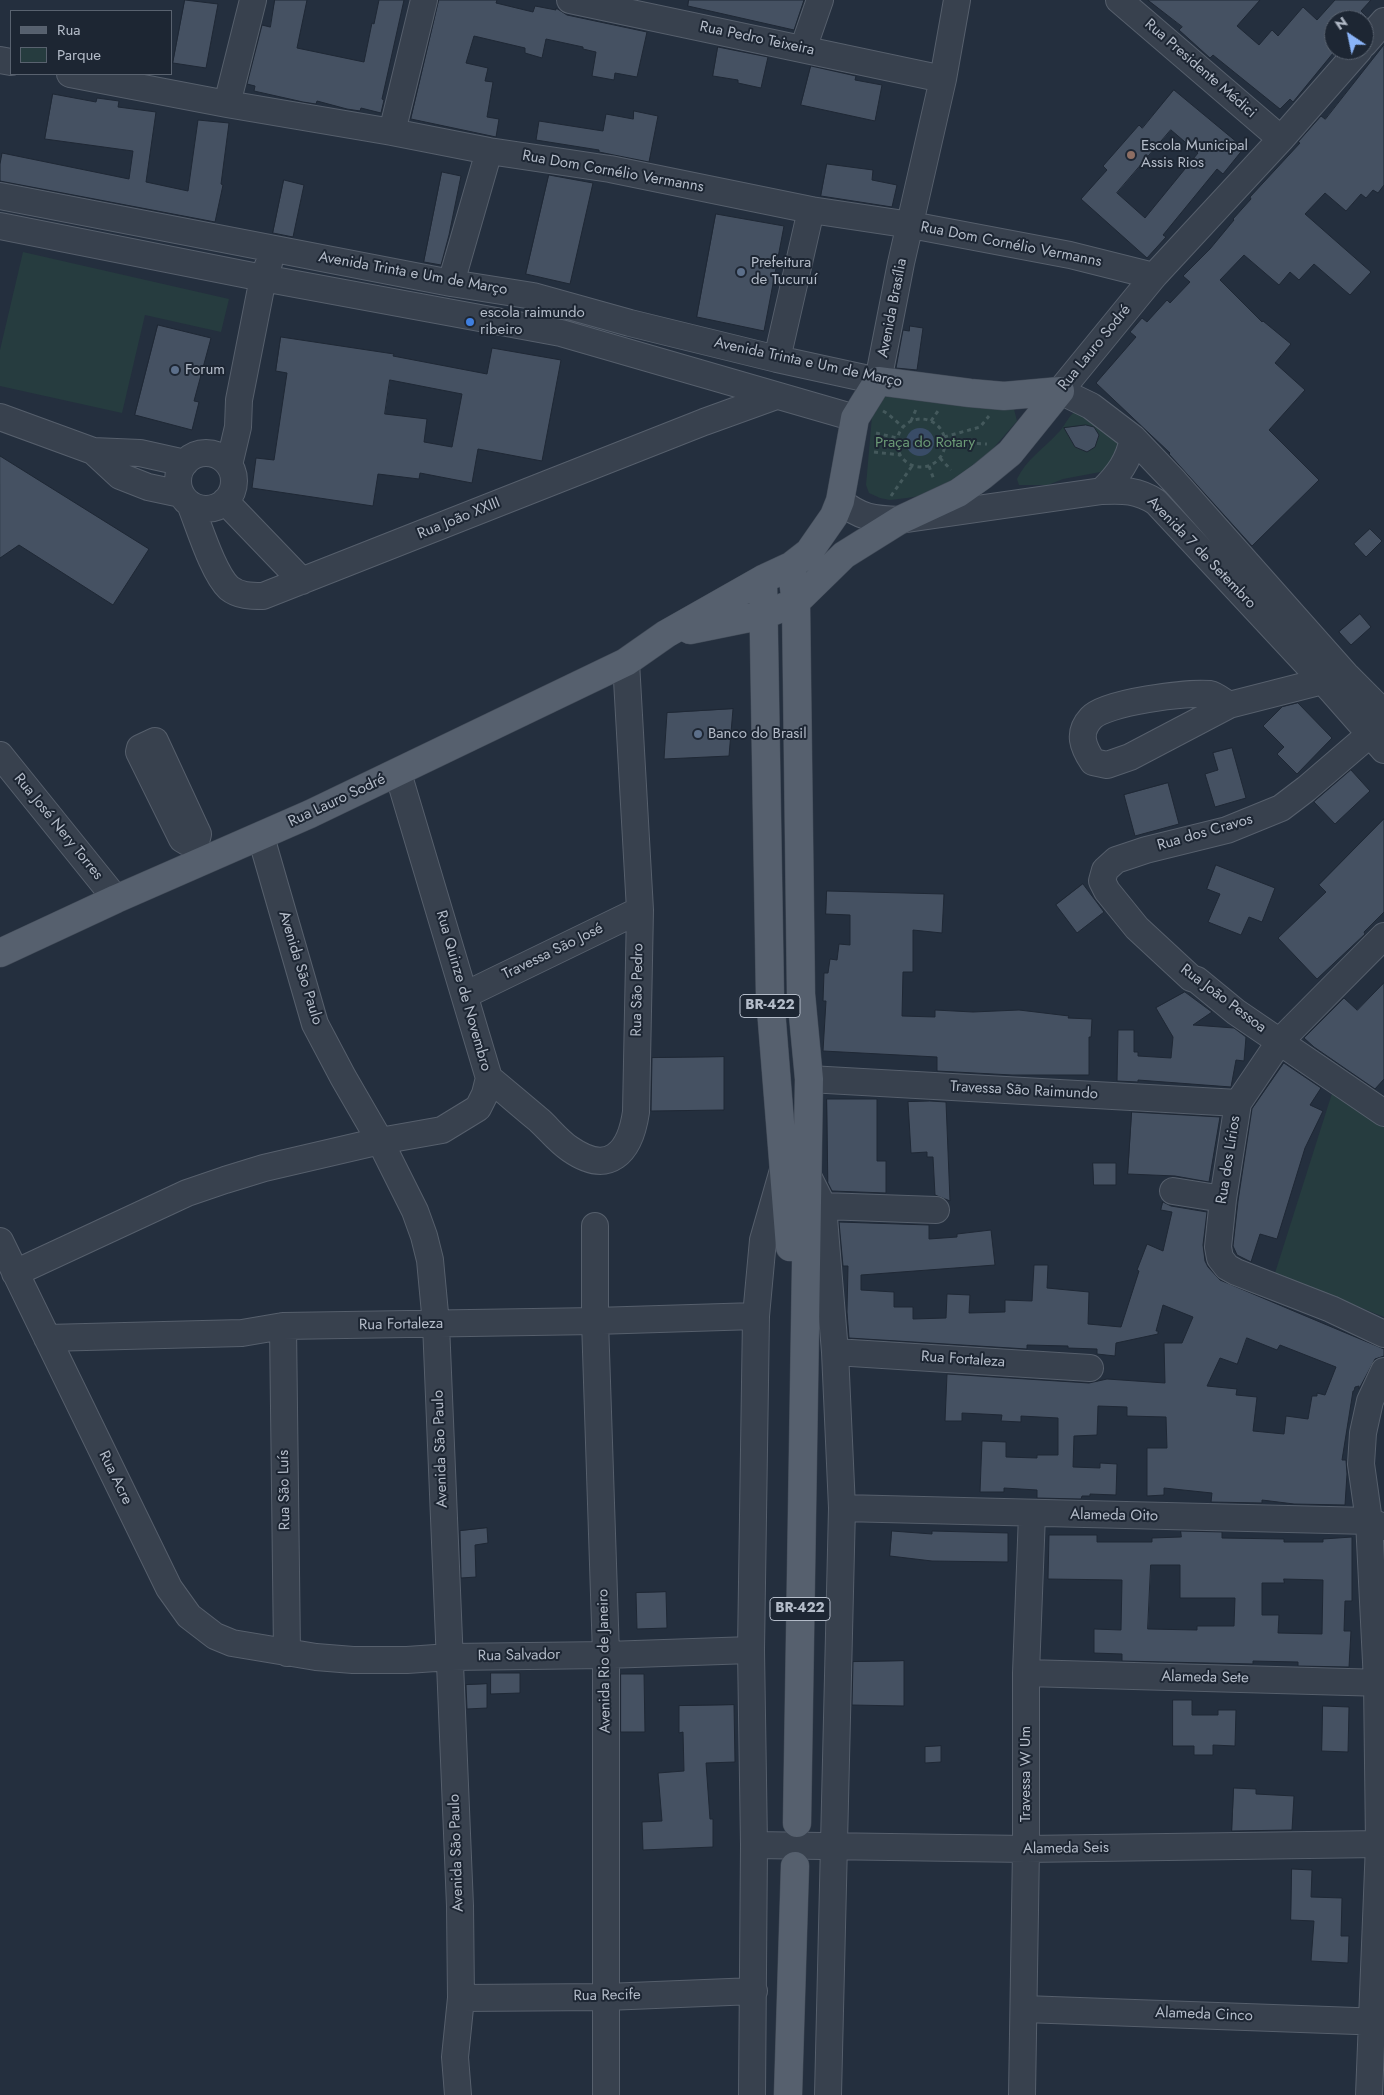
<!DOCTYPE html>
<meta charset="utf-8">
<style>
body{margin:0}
#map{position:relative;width:1384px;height:2095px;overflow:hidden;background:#242f3e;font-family:Jost,sans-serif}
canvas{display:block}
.legend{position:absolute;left:10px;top:10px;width:162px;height:65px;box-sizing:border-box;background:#1d2633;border:1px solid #59626f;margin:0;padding:6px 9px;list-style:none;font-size:15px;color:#b4bcc9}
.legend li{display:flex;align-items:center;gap:10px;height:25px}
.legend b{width:25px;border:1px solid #59626f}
.north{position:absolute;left:1324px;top:10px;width:50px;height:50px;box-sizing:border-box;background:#1d2633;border:1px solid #59626f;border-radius:50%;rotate:326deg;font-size:14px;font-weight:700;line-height:20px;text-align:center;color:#b4bcc9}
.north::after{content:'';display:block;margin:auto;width:18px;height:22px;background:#8ab4f8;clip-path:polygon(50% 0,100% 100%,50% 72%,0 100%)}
</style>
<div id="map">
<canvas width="1384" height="2095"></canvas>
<ul class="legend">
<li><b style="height:6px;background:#56606e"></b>Rua</li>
<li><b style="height:14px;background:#263c3f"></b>Parque</li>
</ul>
<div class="north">N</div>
</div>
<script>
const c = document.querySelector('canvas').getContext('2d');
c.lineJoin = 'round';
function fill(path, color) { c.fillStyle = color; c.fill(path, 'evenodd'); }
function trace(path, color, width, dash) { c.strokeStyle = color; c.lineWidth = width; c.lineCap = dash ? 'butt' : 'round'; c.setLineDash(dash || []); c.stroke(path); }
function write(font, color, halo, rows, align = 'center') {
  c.font = font + ' Jost,sans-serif'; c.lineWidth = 4; c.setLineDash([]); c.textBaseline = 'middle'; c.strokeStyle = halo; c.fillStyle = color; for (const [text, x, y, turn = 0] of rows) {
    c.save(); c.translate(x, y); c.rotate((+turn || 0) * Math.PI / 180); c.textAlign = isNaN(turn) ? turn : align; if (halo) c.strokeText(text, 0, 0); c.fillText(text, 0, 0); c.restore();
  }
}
fill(new Path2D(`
 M23 252 229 299 221 332 145 315 122 413 0 386V350Z
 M880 391 1008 403 1014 409 1017 421 963 483 932 494 907 498 890 500 880 498 869 493 866 485 872 416Z
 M1077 410 1124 441 1111 470 1063 479 1048 485H1019L1017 479C1026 460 1043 449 1057 434 1065 427 1068 415 1077 410Z
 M1334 1087 1384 1123V1317L1275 1273Z`), '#263c3f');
fill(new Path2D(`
 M906 442a14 14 0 1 1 28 0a14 14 0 1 1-28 0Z`), '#394c67');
const building = new Path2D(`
 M185 0 218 4 206 68 173 63Z
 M275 0H307L297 48 364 62 372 23 374 24 379 0H404L382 99 384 100 381 113 361 108 360 111 347 109 317 101 316 104 303 102 254 91 255 86 247 84 262 25 270 27Z
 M439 0H497L496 3 533 12 535 6 556 10V8L567 15 647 32 637 77 615 73 614 80 592 76 596 52 583 49V47L546 39 542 58 525 53V48L474 36 466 63 488 68 485 81 493 82 487 117 499 119 496 137 411 119Z
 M689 0H804L794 30 688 6Z
 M1148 0H1260L1237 26 1259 45 1272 30 1278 36 1303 7 1317 20 1335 0H1371L1361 11 1367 17 1365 20H1334V52L1293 102 1290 99 1280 109 1213 55 1210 58 1179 30 1182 27Z
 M1384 45V185L1378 193 1373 190 1366 198 1361 194 1346 211 1325 193 1305 214 1371 272 1350 295 1314 264 1299 280 1290 272 1279 285 1244 255 1220 280 1262 322 1263 321 1291 344 1275 363 1305 390 1269 430 1319 480 1252 546 1169 454 1170 453 1096 383 1136 337 1130 332 1142 318 1147 322 1167 300 1170 303 1190 282 1183 276 1210 249 1234 220 1233 219 1251 199 1250 197 1300 143 1298 142 1321 116 1325 119Z
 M718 47 768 57 761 88 738 83V80L713 76Z
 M811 66 856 76 855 80 882 85 875 121 801 105Z
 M1174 90 1244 148 1223 174 1217 169 1163 235 1166 237 1147 258 1081 199 1107 170 1103 166 1139 125 1142 128ZM1171 130 1198 153 1145 218 1117 193Z
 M53 94 96 102 97 98 119 101 118 107 156 112 146 182 188 191 198 120 229 123 221 184 223 185 215 222 0 181V164L2 153 129 179 133 151 45 139Z
 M634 111 658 116 649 162 599 152V150L536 140 539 121 603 131 606 114 633 119Z
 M827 164 873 170 872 180 897 185 892 207 821 196Z
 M442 172 461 176 449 235 441 265 424 262Z
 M549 175 593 183 570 284 526 274Z
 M284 180 304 185 293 237 273 233Z
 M716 214 784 226 764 331 697 317Z
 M158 325 211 338 194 401 199 402 192 430 135 415Z
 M910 326 923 328 917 370 896 368 903 330 909 331Z
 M281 337 394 354 393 356 487 374 492 348 561 360 542 461 478 449 472 483 420 473 419 479 378 474 373 506 252 488 256 458 274 460 287 373 276 371ZM390 380 462 394 452 447 424 442 427 419 385 414Z
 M1086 425 1094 427 1099 435 1095 447 1087 452 1075 447 1064 428Z
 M0 456 149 549 113 605 19 545 0 558Z
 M1370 529 1382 541 1366 557 1354 544Z
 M1360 614 1371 627 1351 645 1339 632Z
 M1298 703 1332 738 1297 774 1277 754 1284 747 1263 726 1282 707Z
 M733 709 729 756 664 759 667 713Z
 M1232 748 1246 798 1215 807 1205 774 1218 770 1213 753Z
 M1351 770 1370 791 1335 824 1314 802Z
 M1168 783 1179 824 1135 836 1124 795Z
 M1384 819V912L1364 932 1365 934 1317 979 1278 938 1326 892 1319 885Z
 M1216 865 1275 888 1262 922 1249 917 1241 935 1208 922 1220 894 1207 889Z
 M1083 884 1104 912 1077 933 1056 905Z
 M827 891 944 894 942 933 913 930V972H903L902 1016 935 1017V1010L973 1012 1019 1010 1069 1016 1068 1018 1092 1019 1091 1037H1089V1075H1012L937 1071V1057L823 1051 826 1001H823L824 973H828L830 959 837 960 839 944 850 945V915L826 914Z
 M1384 983V1079L1375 1089 1314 1047 1304 1038 1344 998 1357 1010Z
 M1185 992 1212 1012 1193 1025 1234 1028 1246 1037 1244 1061 1236 1060 1231 1087 1138 1080V1082L1117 1081 1118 1030H1134V1052H1138V1056L1171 1058 1173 1037 1156 1008Z
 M724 1057V1110L651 1111 652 1058Z
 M1284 1063 1321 1088 1310 1105 1323 1111 1305 1148 1277 1239 1260 1234 1251 1262 1237 1255 1233 1246 1238 1201 1252 1109Z
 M827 1099H877V1161H886V1193L832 1191 828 1183Z
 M930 1101 946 1102 950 1201 935 1195 933 1157H927V1152L911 1153 908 1102Z
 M1132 1112 1220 1117 1209 1182 1175 1176 1128 1174Z
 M1093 1163H1116V1185H1094Z
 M1163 1202 1171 1206 1207 1212 1203 1245 1205 1261 1208 1267 1220 1280 1384 1349V1356L1375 1359 1359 1389V1386L1355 1387 1354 1391H1353L1342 1460H1346L1347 1474 1345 1505 1294 1504 1262 1500V1503L1211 1502 1212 1493 1164 1488V1495L1147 1496V1448H1167L1166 1417 1127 1416V1407L1098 1406 1097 1435 1074 1436 1073 1467 1100 1468V1463L1117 1464 1116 1495 1090 1494V1496H1082L1081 1499 1037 1498V1490L1004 1488V1492H980L982 1441 1006 1442V1457L1037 1458V1455H1058V1418L1021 1416V1422L1001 1421 1002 1415 962 1413V1421H945L947 1374 1089 1383 1107 1379 1165 1383 1164 1343H1182L1193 1317 1163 1305 1156 1331H1158V1334L1116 1343 1115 1356 1097 1354V1349L1068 1348V1346L1027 1345V1349L849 1338 847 1312 848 1266H843L839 1222 929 1225V1239L957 1237V1234L991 1230 995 1265 861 1275V1290L894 1292V1307H913V1319L946 1318 947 1294 970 1295 969 1313 1005 1312V1300L1032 1301 1034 1265H1048L1047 1288 1089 1292 1088 1324 1121 1327 1139 1271 1137 1270 1147 1244 1163 1251 1172 1212 1161 1210ZM1247 1338 1277 1350 1280 1345 1336 1367 1325 1395 1317 1393V1396H1312L1308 1419 1286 1416 1284 1434 1253 1431 1257 1397 1236 1395 1237 1389 1207 1386 1220 1358 1237 1364Z
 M487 1528 488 1543 475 1545 476 1577 461 1578 460 1531Z
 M892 1531 932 1534V1531L1008 1533V1562L932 1561 890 1556Z
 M1181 1531 1222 1532V1538L1284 1539V1542H1323V1539L1352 1537V1601H1345L1344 1631H1351L1349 1667 1298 1666V1662L1253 1661V1664L1122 1661V1654L1094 1653V1629L1121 1630 1122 1580 1048 1579 1049 1535H1097V1542H1152V1538L1181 1537ZM1151 1565H1180V1598H1235L1234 1626H1197V1630L1148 1629ZM1284 1579 1323 1580 1322 1634 1278 1633 1279 1615H1262V1583H1284Z
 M666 1592 667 1628 637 1629 636 1593Z
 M904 1661V1706L852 1705 853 1662Z
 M491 1673H520V1693L491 1694Z
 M621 1674H644L645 1732H621Z
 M487 1684V1708L467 1709 466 1685Z
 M1173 1700H1192V1715H1218V1710H1236L1235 1746 1213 1745V1755H1194V1746H1173Z
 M734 1705 735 1762 706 1763 710 1819H713V1847L643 1850 642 1822 662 1821 658 1773 684 1771 683 1732 679 1733V1706Z
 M1323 1706 1349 1707 1348 1752 1322 1751Z
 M941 1746V1762L925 1763V1747Z
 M1234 1788 1256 1789V1794L1294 1796 1292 1830 1232 1831Z
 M1292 1869 1312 1870 1311 1897 1342 1898 1341 1936H1349L1348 1963 1311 1961 1314 1921 1291 1920Z`);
fill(building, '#455162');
trace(building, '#1f2835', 1);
const minor = new Path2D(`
 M570 0 943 79
 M1119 0 1281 139
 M1364 44 1384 21
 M803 49 820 0
 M1359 50 1281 139 1154 276 1060 391 1091 406 1133 438 1175 482 1347 676 1384 713
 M0 60 11 62
 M70 74 227 104 392 132 489 151 610 169 811 210 911 225 1070 255 1154 276
 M227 104 253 0
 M392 132 424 0
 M0 196 451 283 533 296 630 323 777 359 878 381 901 263 943 79 957 0
 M0 226 263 278 561 333 855 418
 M451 283 489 151
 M777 359 811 210
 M0 417 93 451 140 453 185 463
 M93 451 120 476 148 487 181 494
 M178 481a28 28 0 1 1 56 0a28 28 0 1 1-56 0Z
 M229 465 238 427 239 400 263 278 269 263
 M1102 491C1118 475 1129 461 1133 438
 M225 501 302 581
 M840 501C861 518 873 519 900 520L1102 491C1123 490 1138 490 1156 502L1332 691 1384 750
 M190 504C199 526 213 573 229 588 239 596 251 596 263 596L704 422 776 396
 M1229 705 1130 757 1107 765 1093 762C1083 747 1077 733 1091 718 1105 702 1188 692 1210 694 1216 695 1224 702 1229 705L1323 681
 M1384 722 1306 789 1281 808 1227 830 1146 850 1116 860 1105 870 1102 881 1107 891 1137 928 1191 978 1197 980 1236 1012 1384 1113
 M155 741 198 834 197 838 187 842 182 839 139 752 140 748Z
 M0 755 116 899
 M261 837 315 1024 343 1077 380 1141 415 1211 424 1236 430 1260 436 1324 460 1906 461 1998 455 2057 458 2095
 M1384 936 1280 1041 1238 1103 1223 1199 1218 1247 1220 1258 1227 1267 1236 1272 1331 1309 1384 1334
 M465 995 640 910
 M489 1078C506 1092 522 1106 539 1120 549 1129 558 1141 570 1149 609 1176 630 1153 636 1112L640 910 626 662
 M809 1079 1238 1103
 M1173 1191 1223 1199
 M823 1206 936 1210
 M595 1226V1321L606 1655V2095
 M0 1241 169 1588 189 1616 215 1636 232 1643 316 1657 353 1660H407L450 1657 606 1655 751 1650
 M15 1273 187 1193 225 1180 264 1168 380 1141 442 1130 478 1108 485 1094 489 1078 398 773
 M283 1326 287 1653
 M47 1338 242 1333 283 1326 595 1321 756 1316
 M835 1352 1090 1368
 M842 1508 1369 1521 1384 1527
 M1026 1673 1384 1683
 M754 1845 1026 1849 1379 1844
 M461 1998 606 1997 754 1991
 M1024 2009 1384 2022
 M752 2095 754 1845 751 1650 756 1316 763 1240 783 1170 806 1172 823 1206 835 1352 842 1508 828 2095
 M1022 2095 1026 1849V1673L1032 1514
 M1369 2095 1379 1844 1377 1682 1369 1521 1361 1464 1363 1433 1370 1401 1384 1371`);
const major = new Path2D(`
 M791 566 796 602 801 994 809 1079 797 1823
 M763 579 770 997 790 1247
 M690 630 764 615 796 602 844 555 900 520 958 493 982 476 1010 453 1060 391
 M0 953 116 899 310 814 626 662 666 634 763 579 791 566 809 552 834 516 840 501 855 418 878 381 970 393 1004 396 1060 391
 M788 2095 795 1866`);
trace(minor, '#565f6c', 28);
trace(major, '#414a57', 29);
trace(new Path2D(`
 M883 411 888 414 903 427
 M897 443a24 24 0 1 1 48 0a24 24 0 1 1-48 0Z
 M911 421 917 407
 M931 421 938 411
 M876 433 897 438
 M944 437 980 427 989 416
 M945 442 987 444
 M874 452 900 455
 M940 458 951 470
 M929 466 934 480
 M891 496 912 466`), '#44595c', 3, [4, 4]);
trace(minor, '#38414e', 26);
trace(major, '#56606e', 28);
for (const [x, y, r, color] of [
 [1131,155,5,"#8d6e63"],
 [741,272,5,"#5c6f8a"],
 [470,322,5,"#3f7fe0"],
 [175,370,5,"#5c6f8a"],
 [698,734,5,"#5c6f8a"]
]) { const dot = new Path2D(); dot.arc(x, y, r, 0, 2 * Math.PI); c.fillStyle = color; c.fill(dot); trace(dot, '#1d2633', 2); }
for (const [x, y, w] of [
 [770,1006,60],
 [800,1609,60]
]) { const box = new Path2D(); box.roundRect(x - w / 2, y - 11.5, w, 23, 4); c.fillStyle = '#1d2633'; c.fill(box); trace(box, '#b4bcc9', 1); }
write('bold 14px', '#b4bcc9', null, [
 ["BR-422",770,1006],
 ["BR-422",800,1609]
]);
write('15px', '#b4bcc9', '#1d2633', [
 ["Rua Pedro Teixeira",757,39,12],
 ["Rua Presidente Médici",1200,69,41],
 ["Rua Dom Cornélio Vermanns",613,172,10],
 ["Rua Dom Cornélio Vermanns",1011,245,11],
 ["Avenida Trinta e Um de Março",413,274,10],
 ["Avenida Brasília",893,308,-79],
 ["Rua Lauro Sodré",1095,348,-51],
 ["Avenida Trinta e Um de Março",808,363,12],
 ["Rua João XXIII",459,519,-22],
 ["Avenida 7 de Setembro",1201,553,46],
 ["Rua Lauro Sodré",337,801,-25],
 ["Rua José Nery Torres",58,827,51],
 ["Rua dos Cravos",1205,833,-16],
 ["Travessa São José",553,952,-26],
 ["Avenida São Paulo",300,968,73],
 ["Rua São Pedro",638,990,-89],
 ["Rua Quinze de Novembro",463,991,74],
 ["Rua João Pessoa",1223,999,37],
 ["Travessa São Raimundo",1024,1091,3],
 ["Rua dos Lírios",1229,1160,-81],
 ["Rua Fortaleza",401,1325,-1],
 ["Rua Fortaleza",963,1360,4],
 ["Avenida São Paulo",441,1449,-92],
 ["Rua Acre",115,1478,64],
 ["Rua São Luís",285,1490,-91],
 ["Alameda Oito",1114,1516,1],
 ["Rua Salvador",519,1656,-1],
 ["Avenida Rio de Janeiro",605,1661,-91],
 ["Alameda Sete",1205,1678,1],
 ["Travessa W Um",1026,1774,-90],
 ["Alameda Seis",1066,1849,-1],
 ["Avenida São Paulo",457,1853,-92],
 ["Rua Recife",607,1996,-1],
 ["Alameda Cinco",1204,2015,2]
]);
write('15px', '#b4bcc9', '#1d2633', [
 ["Escola Municipal",1141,146],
 ["Assis Rios",1141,163],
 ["Prefeitura",751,263],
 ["de Tucuruí",751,280],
 ["escola raimundo",480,313],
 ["ribeiro",480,330],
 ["Forum",185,370],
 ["Banco do Brasil",708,734]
], 'left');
write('15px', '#6b9a76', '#1d2633', [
 ["Praça do Rotary",925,443]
]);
</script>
